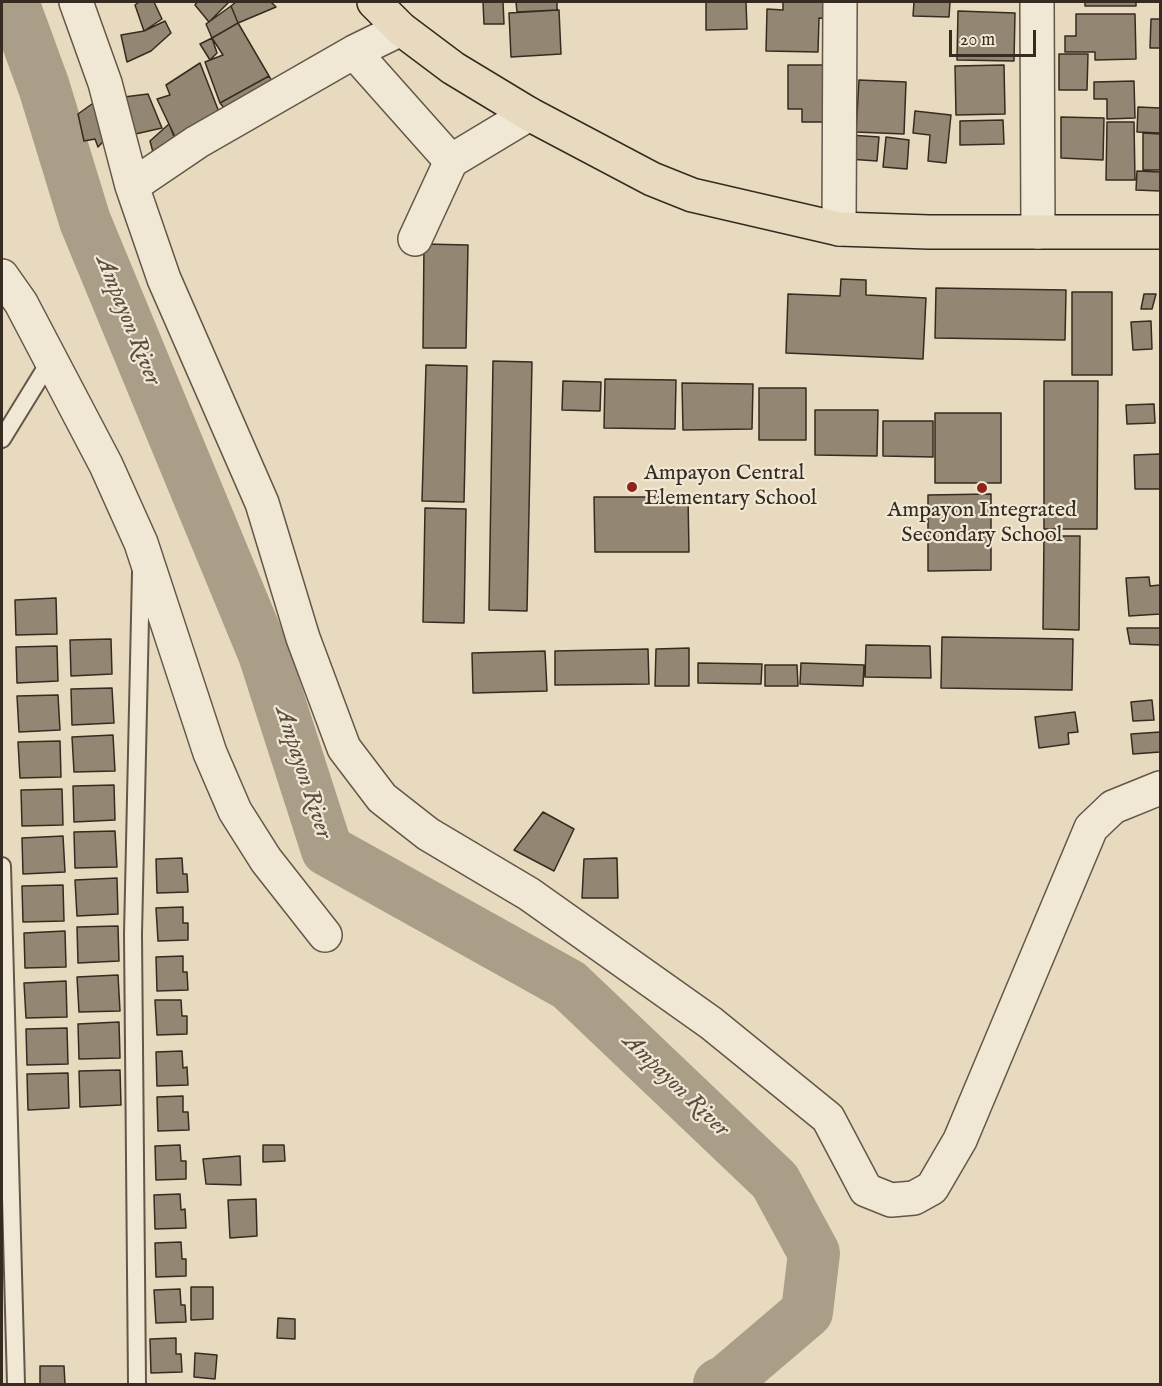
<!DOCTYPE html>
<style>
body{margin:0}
#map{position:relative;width:1162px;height:1386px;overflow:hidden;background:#e8dabe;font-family:"IM FELL English",serif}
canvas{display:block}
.frame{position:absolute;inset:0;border:3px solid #362b20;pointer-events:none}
.scale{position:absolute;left:949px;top:30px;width:87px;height:27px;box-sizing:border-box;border:3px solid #362b20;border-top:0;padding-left:8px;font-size:18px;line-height:21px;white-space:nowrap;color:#362b20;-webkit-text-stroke:4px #f0e7d5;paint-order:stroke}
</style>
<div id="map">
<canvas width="1162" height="1386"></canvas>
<div class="frame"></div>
<div class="scale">20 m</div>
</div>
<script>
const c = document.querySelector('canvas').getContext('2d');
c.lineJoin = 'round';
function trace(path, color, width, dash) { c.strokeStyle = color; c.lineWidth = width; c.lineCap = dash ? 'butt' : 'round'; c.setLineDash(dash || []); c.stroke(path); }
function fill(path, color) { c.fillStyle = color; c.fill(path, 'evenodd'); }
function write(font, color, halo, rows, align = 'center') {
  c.font = font + ' "IM FELL English",serif'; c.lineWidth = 4.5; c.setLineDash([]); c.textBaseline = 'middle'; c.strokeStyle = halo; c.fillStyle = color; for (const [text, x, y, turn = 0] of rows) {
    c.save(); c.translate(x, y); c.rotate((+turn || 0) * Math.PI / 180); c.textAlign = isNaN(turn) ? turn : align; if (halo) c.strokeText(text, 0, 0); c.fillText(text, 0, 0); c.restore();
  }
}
trace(new Path2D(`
 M13 2 44 87 85 221 264 654 327 850 569 985 775 1181 814 1253 807 1312 726 1381 719 1384`), '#ab9e88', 52);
const building = new Path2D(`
 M139 2H154L162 19 144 31 135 5Z
 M197 2H229L209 22 195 5Z
 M236 2H271L276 7 238 23 231 6Z
 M483 2H503L504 24H484Z
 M516 2H557V10L517 12Z
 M706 2H746L747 29 706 30Z
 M783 2H831L830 19 819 18 818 52 766 51 767 9 783 10Z
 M914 2H950L949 17 913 16Z
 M1085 2H1136V6H1085Z
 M231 6 238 23 212 38 206 24Z
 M559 10 561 54 511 57 509 13Z
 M958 11 1015 13 1014 61 957 60Z
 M1076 14H1135L1136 59 1095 60V52H1065V36H1076Z
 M1151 19H1160V48H1150Z
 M165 21 171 33 151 51 127 62 121 35 144 31Z
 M238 23 269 76 220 103 205 62 223 55 212 38Z
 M212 38 217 53 210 60 200 44Z
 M1059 54H1088L1087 90H1059Z
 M200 63 224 125 177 141 157 99 170 95 166 85Z
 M788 65H829V122H802V109H788Z
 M1004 65 1005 114 956 115 955 66Z
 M269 76 277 90 231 116 220 103Z
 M859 80 906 82 904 134 856 132Z
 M1134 81 1135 118 1107 119V99H1094V82Z
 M148 94 162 128 131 135 124 97Z
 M103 96 115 129 98 147 95 139 84 141 78 114Z
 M1138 107 1160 108V133L1137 132Z
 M915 111 951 115 946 163 928 161 930 135 913 133Z
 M1061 117 1104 118 1103 160 1061 158Z
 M1003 120 1004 144 960 145V121Z
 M1107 122H1134L1135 180H1106Z
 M169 124 177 144 154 156 150 141Z
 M1143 133 1160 134V170H1143Z
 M849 135 879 137 877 161 848 159Z
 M886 137 909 140 907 169 883 167Z
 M1137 171 1160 172V191L1136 190Z
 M424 244 468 245 466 348H423Z
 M841 279 866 280V295L926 298 923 359 786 353 788 294 840 296Z
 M936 288 1066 290 1065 340 935 338Z
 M1072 292H1112V375H1072Z
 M1144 294H1156L1152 309H1141Z
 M1151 321 1152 349 1133 350 1131 322Z
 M493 361 532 362 527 611 489 610Z
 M426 365 467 366 464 502 422 501Z
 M605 379 676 380 675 429 604 428Z
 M563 381 601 382 600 411 562 410Z
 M1044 381H1098L1097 529H1044Z
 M682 383 753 384 752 429 683 430Z
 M759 388H806V440H759Z
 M1154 404 1155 423 1127 424 1126 405Z
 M815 410H878L877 456 815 455Z
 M935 413H1001V483H935Z
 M883 421H933V457L883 456Z
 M1160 454V489H1135L1134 455Z
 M991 494V570L928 571V495Z
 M594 497H688L689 552H595Z
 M425 508 466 509 464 623 423 622Z
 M1044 536H1080L1079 630 1043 629Z
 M1149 577 1150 586 1160 585V614L1129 616 1126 578Z
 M56 598 57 634 16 635 15 600Z
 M1127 628H1160V645L1130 644Z
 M942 637 1073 639 1072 690 941 688Z
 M111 639 112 674 71 676 70 640Z
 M866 645 930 646 931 678 865 677Z
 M57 646 58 681 17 683 16 647Z
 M689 648V686H655L656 649Z
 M648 649 649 684 555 685V651Z
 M545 651 547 691 473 693 472 653Z
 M698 663 762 664 761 684 698 683Z
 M801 663 864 665 863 686 800 684Z
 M765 665H797L798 686H765Z
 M112 688 114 723 72 725 71 689Z
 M58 695 60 730 19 732 17 696Z
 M1152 700 1154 720 1133 721 1131 702Z
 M1075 712 1078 732 1068 733 1069 744 1039 748 1035 717Z
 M1160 732V752L1133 754 1131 734Z
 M113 735 115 771 74 772 72 737Z
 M60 741 61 777 20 778 18 742Z
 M114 785 115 820 74 822 73 786Z
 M62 789 63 825 22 826 21 790Z
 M543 812 574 829 554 871 514 850Z
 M115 831 117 867 75 868 74 832Z
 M63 836 65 872 23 874 22 838Z
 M182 858 183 874H187L188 892 157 893 156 859Z
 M617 858 618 898H582L584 859Z
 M117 878 118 914 77 916 75 880Z
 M63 885 64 921 23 922 22 886Z
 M183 907V923H188V940L158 941 156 908Z
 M118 926 119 961 78 963 77 927Z
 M65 931 66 967 25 968 24 933Z
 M183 956V972H187L188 990 157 991 156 957Z
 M118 975 120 1011 79 1012 77 977Z
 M66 981 67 1017 26 1018 24 983Z
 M155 1000H181L182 1016H187V1034L157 1035Z
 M119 1022 120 1058 79 1059 78 1024Z
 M67 1028 68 1064 27 1065 26 1029Z
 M182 1051 183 1068 187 1067 188 1085 157 1086 156 1052Z
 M120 1070 121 1105 80 1107 79 1071Z
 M68 1073 69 1108 28 1110 27 1074Z
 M183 1096V1112H188L189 1130 158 1131 157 1097Z
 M180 1145 181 1161H186V1179L156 1180 155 1146Z
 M263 1145H284L285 1161 263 1162Z
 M240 1156 241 1185 206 1184 203 1159Z
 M180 1194 181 1210 185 1209 186 1228 155 1229 154 1195Z
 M256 1199 257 1236 230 1238 228 1200Z
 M181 1242 182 1259H186V1276L156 1277 155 1243Z
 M191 1287H213V1319L191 1320Z
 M180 1289 181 1305H185L186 1322 156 1323 154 1290Z
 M278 1318 295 1319V1339L277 1338Z
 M176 1338V1354H181L182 1372 151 1373 150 1339Z
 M195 1353 217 1355 215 1379 194 1377Z
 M40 1366H64L65 1384H69H40Z`);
fill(building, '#938672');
trace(building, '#362b20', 1.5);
const service = new Path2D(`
 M2 439 50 361
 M2 866 16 1384
 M137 1384 133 934 141 572`);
const minor = new Path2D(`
 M76 2 105 83 132 186
 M1037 2 1038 232
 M401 29 354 52 197 142 132 186 164 279 262 503 303 638 344 748 382 798 428 834 529 894 711 1023 828 1118 866 1190 891 1200 914 1198 932 1188 960 1140 1091 828 1113 807 1160 788
 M354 52 451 161
 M839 229 840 2
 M415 239 451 161 529 114
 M2 276 21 303 106 465 141 543 210 753 235 811 266 860 325 935`);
const trunk = new Path2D(`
 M374 2 401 29 453 68 529 114 652 179 692 195 839 229 929 232H1160`);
trace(service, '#625748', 20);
trace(minor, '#625748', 36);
trace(trunk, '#362b20', 36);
trace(service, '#f0e7d5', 16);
trace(minor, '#f0e7d5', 33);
trace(trunk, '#e8dabe', 33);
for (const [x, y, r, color] of [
 [632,487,6,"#8f2418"],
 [982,488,6,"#8f2418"]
]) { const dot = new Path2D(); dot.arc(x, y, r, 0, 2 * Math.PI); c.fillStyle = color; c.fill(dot); trace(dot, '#f0e7d5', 2); }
write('22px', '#362b20', '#f0e7d5', [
 ["Ampayon Central",644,474],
 ["Elementary School",644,499],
 ["Ampayon Integrated",982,511,"center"],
 ["Secondary School",982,536,"center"]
], 'left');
write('italic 24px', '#594e3f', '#f0e7d5', [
 ["Ampayon River",127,321,68],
 ["Ampayon River",302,773,72],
 ["Ampayon River",675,1086,44]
]);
</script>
